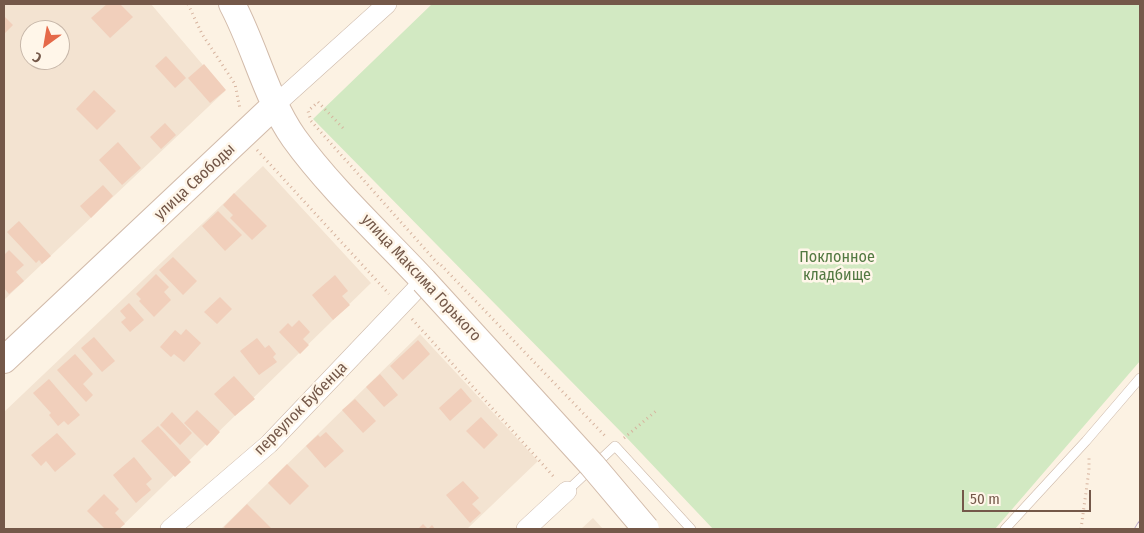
<!DOCTYPE html>
<meta charset="utf-8">
<style>
body{margin:0}
#map{position:relative;width:1144px;height:533px;overflow:hidden;background:#fcf2e3;font-family:"Fira Sans Condensed",sans-serif}
canvas{display:block}
.frame{position:absolute;inset:0;border:5px solid #745849;pointer-events:none}
.north{position:absolute;left:20px;top:20px;width:50px;height:50px;box-sizing:border-box;background:#fff6e9;border:1px solid #c7b7a9;border-radius:50%;rotate:212deg;font-size:14px;font-weight:700;line-height:20px;text-align:center;color:#745849}
.north::after{content:'';display:block;margin:auto;width:18px;height:22px;background:#e56949;clip-path:polygon(50% 0,100% 100%,50% 72%,0 100%)}
.scale{position:absolute;left:962px;top:490px;width:129px;height:22px;box-sizing:border-box;border:2px solid #745849;border-top:0;padding-left:6px;font-size:15px;line-height:18px;white-space:nowrap;color:#745849;-webkit-text-stroke:4px #fff6e9;paint-order:stroke}
</style>
<div id="map">
<canvas width="1144" height="533"></canvas>
<div class="frame"></div>
<div class="north">С</div>
<div class="scale">50 m</div>
</div>
<script>
const c = document.querySelector('canvas').getContext('2d');
c.lineJoin = 'round';
function fill(path, color) { c.fillStyle = color; c.fill(path, 'evenodd'); }
function trace(path, color, width, dash) { c.strokeStyle = color; c.lineWidth = width; c.lineCap = dash ? 'butt' : 'round'; c.setLineDash(dash || []); c.stroke(path); }
function write(font, color, halo, rows, align = 'center') {
  c.font = font + ' "Fira Sans Condensed",sans-serif'; c.lineWidth = 5; c.setLineDash([]); c.textBaseline = 'middle'; c.strokeStyle = halo; c.fillStyle = color; for (const [text, x, y, turn = 0] of rows) {
    c.save(); c.translate(x, y); c.rotate((+turn || 0) * Math.PI / 180); c.textAlign = isNaN(turn) ? turn : align; if (halo) c.strokeText(text, 0, 0); c.fillText(text, 0, 0); c.restore();
  }
}
fill(new Path2D(`
 M4 4H151L225 91 4 300ZM30 30H60V60H30Z
 M263 166 371 283 119 529H4V412Z
 M420 334 538 461 467 529H221Z
 M593 518 603 529H581Z`), '#f3e3d1');
fill(new Path2D(`
 M432 4H1140V361L995 529H713L626 437 313 119Z`), '#d2e9c2');
fill(new Path2D(`
 M107 4H120L133 17 110 38 91 18Z
 M4 16 13 25 4 34Z
 M166 56 186 78 175 88 155 66Z
 M204 64 226 90 210 103 188 78Z
 M94 90 116 111 97 130 76 109Z
 M165 123 176 135 161 149 150 137Z
 M118 142 141 168 122 185 99 160Z
 M103 185 113 196 91 218 80 206Z
 M234 193 267 226 252 240 230 218 233 215 223 205Z
 M218 211 242 235 225 251 202 226Z
 M19 221 51 256 42 264 39 260 36 263 7 232Z
 M9 250 24 265 16 272 24 281 9 294 4 288V255Z
 M173 257 197 281 183 295 159 270Z
 M156 274 169 287 164 292 171 300 154 317 139 301 141 299 136 294Z
 M335 275 348 291 342 296 350 305 333 320 312 295Z
 M220 297 232 309 217 324 204 312Z
 M129 303 144 320 130 332 121 322 126 318 120 311Z
 M299 320 310 332 303 339 309 345 300 354 279 332 288 323 292 327Z
 M186 329 201 343 184 362 174 354 171 357 160 347 175 330 181 335Z
 M94 337 115 361 102 372 81 348Z
 M257 338 265 348 269 345 276 354 273 357 277 362 259 375 240 351Z
 M418 340 430 354 403 380 390 366Z
 M75 354 93 374 83 384 93 395 86 402 57 370Z
 M380 374 398 395 384 407 366 387Z
 M234 376 255 399 235 416 214 394Z
 M49 379 80 415 68 425 64 421 58 426 49 415 51 413 33 393Z
 M461 388 472 401 450 421 439 408Z
 M355 399 376 421 363 433 342 410Z
 M197 410 220 432 207 446 184 423Z
 M172 412 192 433 180 445 160 425Z
 M481 417 498 435 484 449 466 431Z
 M158 426 191 462 175 477 141 441Z
 M326 432 344 451 325 468 306 446 318 435 320 437Z
 M57 433 76 454 55 472 46 461 41 466 31 455Z
 M134 457 152 479 146 484 151 490 136 503 113 475Z
 M287 464 309 486 290 505 268 483Z
 M463 481 479 498 472 504 481 513 470 523 446 495Z
 M104 494 119 509 115 513 125 524 119 529H105L87 511Z
 M247 504 272 529H226L224 527Z
 M423 524 428 529 432 525 435 529H418Z`), '#f1cfbb');
const lane = new Path2D(`
 M567 491 615 446 691 529
 M1005 529 1086 441 1140 378`);
const street = new Path2D(`
 M275 105 387 4
 M170 529 269 444 424 281
 M526 529 567 491`);
const secondary = new Path2D(`
 M232 4C255 47 266 98 294 138 330 188 382 236 424 281
 M4 360 275 105`);
trace(lane, '#cdb9aa', 10);
trace(street, '#cdb9aa', 20);
trace(secondary, '#d2bbaa', 28);
trace(new Path2D(`
 M188 4 202 34 235 84 240 109
 M343 128 318 102 308 111 311 121 440 266
 M257 150 389 294
 M441 265 607 438
 M412 319 555 478
 M624 438 656 411
 M1081 529 1089 470V455`), '#d6b39e', 3, [1, 4]);
trace(lane, '#fff', 9);
trace(street, '#fff', 19);
trace(secondary, '#fff', 26);
const rail = new Path2D(`
 M1137 529 1140 524`);
trace(rail, '#b4a2c5', 5.5);
trace(rail, '#fff6e9', 4, [11]);
const secondaryBridge = new Path2D(`
 M424 281 592 465 646 529`);
trace(secondaryBridge, '#d2bbaa', 28, []);
trace(secondaryBridge, '#fff', 26);
write('16px', '#745849', '#fff6e9', [
 ["улица Свободы",195,182,-43],
 ["улица Максима Горького",421,278,47],
 ["переулок Бубенца",301,409,-45]
]);
write('16px', '#537942', '#fff6e9', [
 ["Поклонное",837,258],
 ["кладбище",837,276]
]);
</script>
